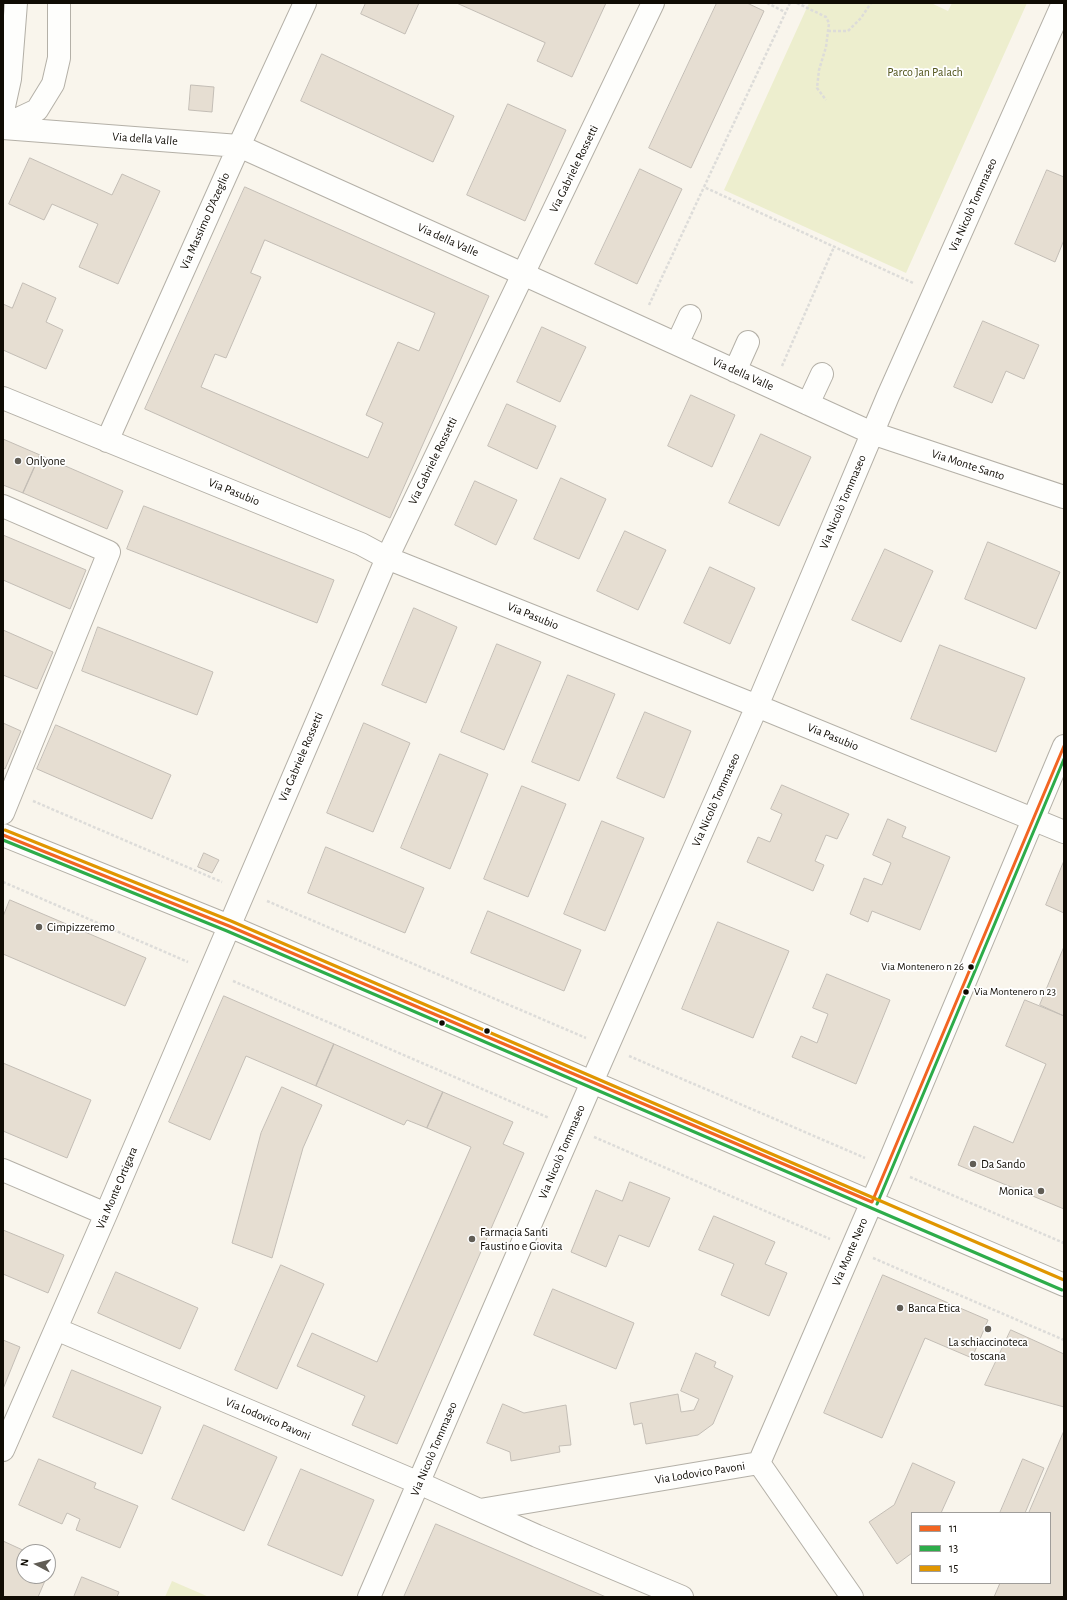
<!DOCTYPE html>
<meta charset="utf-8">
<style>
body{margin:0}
#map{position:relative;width:1067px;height:1600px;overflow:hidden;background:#f9f5ec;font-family:"Alegreya Sans",sans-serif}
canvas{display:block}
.frame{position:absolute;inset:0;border:4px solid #0f0b03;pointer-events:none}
.legend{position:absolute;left:911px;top:1512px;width:140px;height:72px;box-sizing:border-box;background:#fff;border:1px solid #9f9d9a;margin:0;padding:5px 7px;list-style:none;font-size:12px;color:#0f0b03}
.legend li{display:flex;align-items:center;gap:8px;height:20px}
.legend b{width:20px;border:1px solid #9f9d9a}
.north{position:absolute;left:16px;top:1544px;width:40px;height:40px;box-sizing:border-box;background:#fff;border:1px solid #9f9d9a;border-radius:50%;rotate:277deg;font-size:11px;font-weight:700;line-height:16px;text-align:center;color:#0f0b03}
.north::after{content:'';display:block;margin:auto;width:14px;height:18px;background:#615d55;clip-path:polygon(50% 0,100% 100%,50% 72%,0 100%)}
</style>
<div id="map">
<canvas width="1067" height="1600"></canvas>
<div class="frame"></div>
<ul class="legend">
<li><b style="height:5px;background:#f26522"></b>11</li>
<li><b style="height:5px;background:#2dac4a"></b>13</li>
<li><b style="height:5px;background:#e09600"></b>15</li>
</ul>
<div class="north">N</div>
</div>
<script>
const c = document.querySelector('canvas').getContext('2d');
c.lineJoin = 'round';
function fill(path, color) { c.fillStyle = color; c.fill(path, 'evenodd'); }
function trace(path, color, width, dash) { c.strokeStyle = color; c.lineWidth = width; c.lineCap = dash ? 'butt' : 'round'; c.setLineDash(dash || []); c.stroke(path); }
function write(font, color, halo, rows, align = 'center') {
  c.font = font + ' "Alegreya Sans",sans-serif'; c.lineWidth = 3.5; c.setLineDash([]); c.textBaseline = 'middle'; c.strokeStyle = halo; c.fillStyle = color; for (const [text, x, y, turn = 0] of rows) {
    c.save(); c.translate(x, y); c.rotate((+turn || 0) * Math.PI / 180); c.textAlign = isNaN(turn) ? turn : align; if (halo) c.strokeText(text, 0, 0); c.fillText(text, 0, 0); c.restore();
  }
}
fill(new Path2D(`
 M809 3H931L948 11 952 3H1027L906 273 724 190Z
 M172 1581 209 1597H165Z`), '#edeece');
const building = new Path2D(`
 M366 3H419L405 34 361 14Z
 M457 3H606L572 77 537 61 545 43Z
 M717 3H747L764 11 691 168 649 148Z
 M322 54 454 116 433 162 301 101Z
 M191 85 214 87 212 112 189 110Z
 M508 104 566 130 525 221 467 195Z
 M30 158 112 195 122 174 160 191 118 284 79 267 98 224 52 204 44 220 9 204Z
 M640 169 682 189 637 284 595 264Z
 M1047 170 1064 177V240L1055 262 1015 244Z
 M245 187 489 296 390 518 145 409ZM265 240 435 313 419 351 398 342 366 415 383 423 368 458 201 387 215 354 226 358 261 277 251 273Z
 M23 283 56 298 46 322 63 330 46 369 3 350V304L12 308Z
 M983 321 1039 345 1024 379 1006 371 992 403 954 387Z
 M542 327 586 347 560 402 517 382Z
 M691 395 735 415 712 467 668 446Z
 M507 404 556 426 537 469 488 446Z
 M761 434 811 457 779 526 729 503Z
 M3 439 40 455 23 493 3 485Z
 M40 455 123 491 107 529 23 493Z
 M561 478 606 499 579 559 534 539Z
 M475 481 517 500 496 545 455 525Z
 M144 506 334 580 317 623 127 549Z
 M625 531 666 550 638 610 597 591Z
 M3 535 86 570 70 609 3 580Z
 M988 542 1060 572 1036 629 965 599Z
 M885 549 933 571 901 642 852 620Z
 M710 567 755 588 730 644 684 623Z
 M414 608 457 627 426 703 382 685Z
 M98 627 213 672 197 715 82 671Z
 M3 630 53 652 37 689 3 675Z
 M497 644 541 662 504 750 461 732Z
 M940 645 1025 678 996 752 911 719Z
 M568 675 615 694 579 781 532 762Z
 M645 712 691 731 664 798 617 778Z
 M3 723 21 731 5 769 3 768Z
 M364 723 410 743 373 832 327 813Z
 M56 725 171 775 152 819 37 769Z
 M440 754 488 774 450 869 401 848Z
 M782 785 849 814 837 839 826 835 815 861 824 865 813 891 747 862 758 837 770 842 782 814 771 809Z
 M522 786 566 804 528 897 484 879Z
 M888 819 906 827 902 837 950 857 920 930 872 911 868 922 850 914 864 878 882 885 891 863 873 855Z
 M602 821 644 838 605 931 564 914Z
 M326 847 424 888 405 933 308 893Z
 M204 853 219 860 212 873 198 867Z
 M1064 861V913L1046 905Z
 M10 900 146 958 125 1006 3 954V917Z
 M488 911 581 950 564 991 471 953Z
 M718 922 789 951 753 1038 682 1009Z
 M1064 947V1016L1040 1005Z
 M827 974 890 1000 856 1084 792 1057 801 1036 817 1043 828 1014 813 1008Z
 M224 996 334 1044 316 1086 246 1056 210 1140 169 1122Z
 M1025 1000 1064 1016V1209L958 1165 974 1126 1013 1143 1046 1064 1006 1046Z
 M334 1044 443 1092 427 1128 407 1120 404 1125 316 1086Z
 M3 1063 91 1100 67 1158 3 1131Z
 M282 1087 322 1105 303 1148 272 1258 232 1243 261 1133Z
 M443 1092 513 1122 503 1144 524 1153 397 1444 352 1425 365 1396 297 1366 312 1333 377 1362 471 1147 427 1128Z
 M630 1182 670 1198 649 1247 619 1235 606 1267 571 1252 596 1190 622 1201Z
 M714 1216 775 1242 765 1264 787 1273 769 1316 721 1295 734 1264 699 1250Z
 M3 1230 64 1255 48 1293 3 1274Z
 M281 1265 324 1284 277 1389 235 1370Z
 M116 1272 198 1308 180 1349 98 1313Z
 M883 1275 988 1320 972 1358 925 1338 882 1438 824 1413Z
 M553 1289 634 1323 616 1369 534 1335Z
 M1011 1330 1064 1354V1407L985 1385Z
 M3 1340 20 1347 3 1389Z
 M696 1353 716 1362 714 1367 733 1376 713 1424 698 1435 646 1444 642 1423 634 1425 630 1403 678 1394 681 1412 694 1410 699 1399 681 1391Z
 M72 1370 161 1407 142 1454 53 1417Z
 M503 1404 524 1413 566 1405 571 1445 559 1446 560 1452 511 1461 510 1452 487 1443Z
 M204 1425 277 1457 244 1531 172 1499Z
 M1064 1431V1597H994L1000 1583H1050V1513H1029Z
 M39 1459 96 1483 94 1488 138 1506 120 1548 76 1530 80 1519 67 1513 62 1524 19 1505Z
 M1023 1459 1044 1468 1025 1513H1000Z
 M913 1463 955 1482 941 1513H912V1553L897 1564 869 1522 894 1505Z
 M301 1469 374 1500 342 1576 268 1545Z
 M436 1524 606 1597H404Z
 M3 1541 27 1552H24V1576H47L38 1597H3Z
 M82 1577 119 1592 117 1597H74Z`);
fill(building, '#e6ded2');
trace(building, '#c3bdb5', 1);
const minor = new Path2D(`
 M3 111 10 79 16 3
 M3 126 37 110 53 84 59 58V3
 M3 128 239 146 523 274 872 433 1064 497
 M677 344 690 316
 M735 371 748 342
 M3 398 361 544 387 558 757 706 1064 832
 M808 404 822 374
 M107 441 239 146 305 3
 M3 506 109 552 3 813
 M3 835 229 926 1064 1285
 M3 1170 106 1214
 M56 1329 419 1483 537 1536 682 1597
 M3 1450 106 1214 387 558 653 3
 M759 1463 887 1167 1064 746
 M480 1510 759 1463 852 1597
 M369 1597 592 1082 757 706 888 396 1063 3`);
trace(minor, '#b4b0a7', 24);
trace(new Path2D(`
 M767 3 785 12
 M790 3 704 187 913 283
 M797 3 826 17 829 23 826 47 819 70 817 88 826 100
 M828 31H848L861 18 871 3
 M649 305 704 187
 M782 366 834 247
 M33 801 222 882
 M3 882 188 962
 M267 901 586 1038
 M233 981 549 1118
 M629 1056 865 1158
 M594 1137 830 1239
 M910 1177 1064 1243
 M873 1258 1064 1340`), '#dddcd9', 2.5, [3, 2]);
trace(minor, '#fefefc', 22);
trace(new Path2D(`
 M3 835 229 926 872 1202
 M872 1202 1064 746`), '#f26522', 3);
trace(new Path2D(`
 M3 840 227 931 1062 1290
 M877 1204 1064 759`), '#2dac4a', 3);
trace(new Path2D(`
 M5 830 231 921 1064 1280`), '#e09600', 3);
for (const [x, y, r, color] of [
 [18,461,4,"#615d55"],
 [39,927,4,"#615d55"],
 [971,967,3.5,"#0f0b03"],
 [966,992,3.5,"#0f0b03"],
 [442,1023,3.5,"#0f0b03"],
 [487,1031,3.5,"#0f0b03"],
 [973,1164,4,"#615d55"],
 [1041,1191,4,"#615d55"],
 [472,1239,4,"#615d55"],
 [900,1308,4,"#615d55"],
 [988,1329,4,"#615d55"]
]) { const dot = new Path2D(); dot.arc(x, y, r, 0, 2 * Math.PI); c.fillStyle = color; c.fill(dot); trace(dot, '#fff', 1.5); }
write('11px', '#0f0b03', '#fff', [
 ["Via Montenero n 26",964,967],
 ["Via Montenero n 23",974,992,"left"]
], 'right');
write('12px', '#50531a', '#fff', [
 ["Parco Jan Palach",925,72]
]);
write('12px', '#0f0b03', '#fff', [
 ["Via della Valle",145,139,4],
 ["Via Gabriele Rossetti",574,169,-64],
 ["Via Nicolò Tommaseo",973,205,-66],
 ["Via Massimo D'Azeglio",205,221,-66],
 ["Via della Valle",448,240,24],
 ["Via della Valle",743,374,24],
 ["Via Gabriele Rossetti",433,461,-64],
 ["Via Monte Santo",968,465,18],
 ["Via Pasubio",234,492,22],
 ["Via Nicolò Tommaseo",843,502,-67],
 ["Via Pasubio",533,616,22],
 ["Via Pasubio",833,737,22],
 ["Via Gabriele Rossetti",301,757,-67],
 ["Via Nicolò Tommaseo",716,800,-66],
 ["Via Nicolò Tommaseo",562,1152,-67],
 ["Via Monte Ortigara",117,1188,-67],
 ["Via Monte Nero",850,1252,-67],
 ["Via Lodovico Pavoni",268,1419,23],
 ["Via Nicolò Tommaseo",434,1449,-67],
 ["Via Lodovico Pavoni",700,1473,-9]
]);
write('12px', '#0f0b03', '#fff', [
 ["Onlyone",26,461],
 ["Cimpizzeremo",47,927],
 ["Da Sando",981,1164],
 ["Monica",1033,1191,"right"],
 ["Farmacia Santi",480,1232],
 ["Faustino e Giovita",480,1246],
 ["Banca Etica",908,1308],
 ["La schiaccinoteca",988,1342,"center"],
 ["toscana",988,1356,"center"]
], 'left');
</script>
